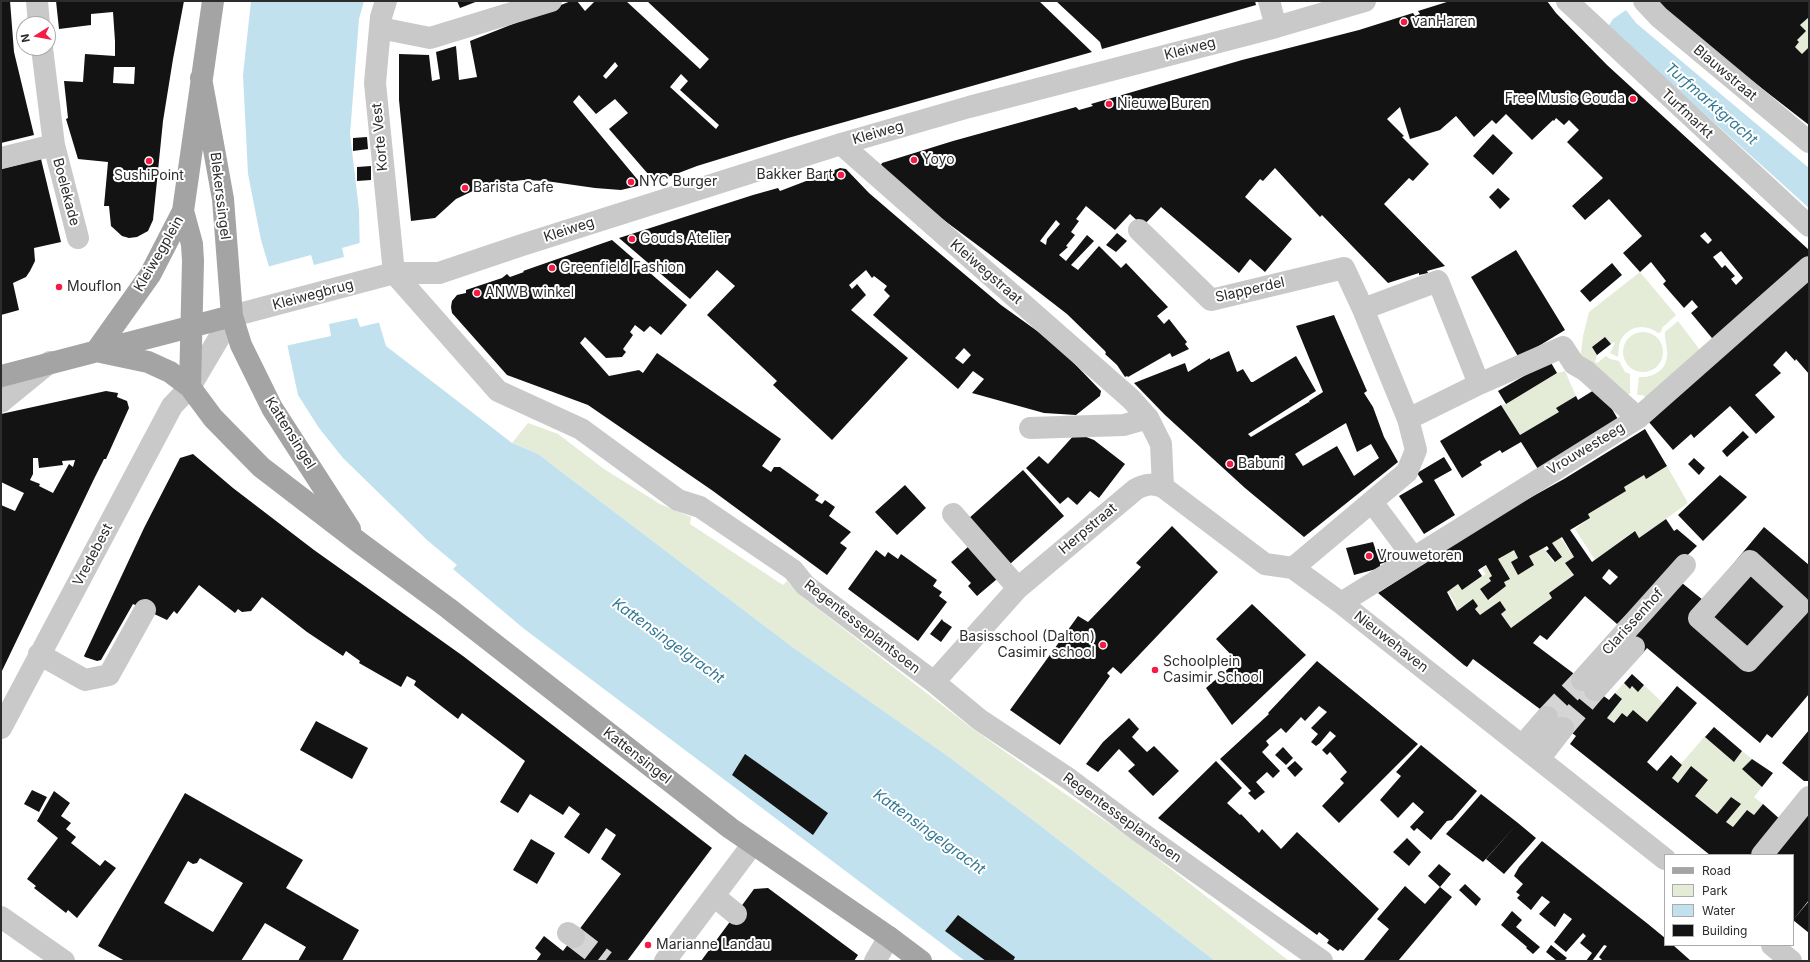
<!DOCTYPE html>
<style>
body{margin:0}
#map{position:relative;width:1810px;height:962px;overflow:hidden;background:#fff;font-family:Inter,sans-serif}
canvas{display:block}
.frame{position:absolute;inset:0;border:2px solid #2c2c2c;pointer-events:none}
.legend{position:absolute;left:1664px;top:854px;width:130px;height:92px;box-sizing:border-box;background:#fff;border:1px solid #ababab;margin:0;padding:5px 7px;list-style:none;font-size:12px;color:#2c2c2c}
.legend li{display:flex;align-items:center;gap:8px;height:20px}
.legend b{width:20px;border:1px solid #ababab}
.north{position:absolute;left:16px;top:16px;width:40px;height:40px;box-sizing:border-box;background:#fff;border:1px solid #ababab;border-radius:50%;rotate:259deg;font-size:11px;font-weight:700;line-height:16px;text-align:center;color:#2c2c2c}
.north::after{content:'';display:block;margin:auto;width:14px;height:18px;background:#f61b44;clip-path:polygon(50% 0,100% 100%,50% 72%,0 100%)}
</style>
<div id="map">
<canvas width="1810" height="962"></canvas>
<div class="frame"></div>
<ul class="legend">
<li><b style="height:5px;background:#a4a4a4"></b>Road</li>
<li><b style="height:11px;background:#e4ecd7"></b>Park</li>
<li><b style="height:11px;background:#c1e1ee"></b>Water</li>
<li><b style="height:11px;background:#131313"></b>Building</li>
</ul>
<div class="north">N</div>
</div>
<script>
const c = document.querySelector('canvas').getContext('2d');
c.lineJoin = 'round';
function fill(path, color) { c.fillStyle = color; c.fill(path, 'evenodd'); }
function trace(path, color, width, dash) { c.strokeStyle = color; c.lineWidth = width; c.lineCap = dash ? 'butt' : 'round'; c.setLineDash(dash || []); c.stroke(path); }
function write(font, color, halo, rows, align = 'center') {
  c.font = font + ' Inter,sans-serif'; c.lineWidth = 4; c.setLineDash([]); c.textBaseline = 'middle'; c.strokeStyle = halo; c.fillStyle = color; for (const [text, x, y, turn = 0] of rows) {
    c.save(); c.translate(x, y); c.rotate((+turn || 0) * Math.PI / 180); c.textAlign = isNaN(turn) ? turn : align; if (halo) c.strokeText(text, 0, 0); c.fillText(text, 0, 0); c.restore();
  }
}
fill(new Path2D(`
 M1809 17V47L1802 54 1795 47 1799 42 1797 40 1806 31 1800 25Z
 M1640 272 1676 315 1662 328 1661 332 1658 333C1646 324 1631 325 1622 338 1618 344 1619 351 1618 357L1610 353 1615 343 1614 342 1611 344 1605 337 1592 347 1597 355 1595 362 1597 363 1606 356 1610 359 1619 361 1625 372 1630 374V394H1626L1580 361 1583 336 1589 312Z
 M1678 321 1703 354 1649 401 1643 395H1637L1639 377C1654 378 1669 369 1667 351 1667 344 1664 338 1665 332Z
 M1623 352a20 20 0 1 1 40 0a20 20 0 1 1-40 0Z
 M1565 371 1576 396 1557 408 1559 412 1520 435 1501 405 1506 404 1557 373Z
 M528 423 558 434 604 469 660 504 691 517 690 524 783 585 787 581 800 595 973 729 1058 789 1135 841 1289 961H1215L1033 820 949 757 791 646 538 454 512 443Z
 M1667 466 1688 503 1639 538 1634 531 1595 560 1575 529 1590 518 1585 511 1607 502 1626 491 1624 487 1644 475 1646 479Z
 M1560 537 1574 557 1565 563 1574 575 1552 598 1511 628 1501 614 1506 610 1500 601 1480 615 1475 608 1478 606 1473 600 1457 611 1454 606 1456 605 1444 585 1457 577 1465 588 1486 574 1482 569 1487 566 1492 576 1490 577 1492 582 1481 589 1490 600 1498 592 1496 589 1505 584 1504 581 1509 578 1497 559 1513 548 1525 571 1533 565 1521 545 1543 547 1553 562 1560 557 1551 542Z
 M1624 683 1630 689 1632 687 1638 692 1644 685 1663 703 1647 722 1627 717 1622 713 1614 723 1607 718 1622 700 1615 693Z
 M1705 736 1734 762 1742 751 1752 759 1743 769 1762 787 1754 797 1763 804 1754 815 1747 810 1733 827 1726 822 1740 804 1731 797 1717 814 1695 796 1708 781 1691 767 1678 783 1672 778 1681 764Z`), '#e4ecd7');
fill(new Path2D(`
 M251 1H364L359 19 350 134 359 210 360 259 386 346 512 443 538 454 791 646 949 757 1033 820 1215 961H965L523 628 453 569 457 565 427 540 343 458 319 428 298 395 282 320 294 309 288 280 270 270 261 240 248 174 243 75Z
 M1626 10 1636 23 1809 168V208L1616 34 1606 30 1613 19Z`), '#c1e1ee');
fill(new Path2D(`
 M363 242 362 259 381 322 360 327 357 318 329 324 331 336 285 346 280 320 292 308 286 281 269 271 267 267 311 255 314 265 344 257 342 248Z`), '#fff');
fill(new Path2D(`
 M1 1H10L14 52 34 135 1 143Z
 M56 1H184L173 59 163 121 153 220 148 231 137 237 129 238 122 236 111 226 109 206H104L108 162 78 159 66 119 68 118 64 81 83 82 85 54 115 56V41L113 12 91 14V25L59 29ZM114 67H135L134 84 113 83Z
 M457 1H478L460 8Z
 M571 1H577L585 11 595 1H626L700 69 709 59 647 1H1039L1092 52 788 138 697 166 655 182 609 129 628 113 615 99 596 114 579 95 573 102 642 185 621 190 595 188 546 181 523 180 499 183 477 189 456 199 435 218 411 221 399 100V54L429 55 432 81 440 79 436 52 456 46 459 80 477 77 470 41ZM615 62 618 66 606 79 603 76ZM681 74 688 81 680 90 719 125 716 129 670 87Z
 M1056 1H1255L1256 5 1102 49 1100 42Z
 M1450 1H1547L1556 13 1607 65 1809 250V266L1717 344 1691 313 1698 307 1692 300 1684 308 1663 284 1666 281 1651 262 1640 272 1623 253 1642 236 1609 199 1585 220 1572 206 1603 178 1567 142 1579 130 1569 120 1564 125 1556 118 1554 121 1553 120 1532 140 1506 114 1496 124 1492 120 1474 137 1456 116 1440 130 1410 139 1400 107 1387 119 1404 136 1402 137 1429 164 1413 181 1409 178 1384 204 1445 266 1427 271 1428 273 1419 275V273L1388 283 1322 215 1320 217 1275 168 1263 181 1260 179 1245 197 1292 239 1265 272 1250 259 1239 273 1161 207 1143 226 1130 214 1115 230 1086 206 1076 219 1079 221 1071 232 1075 235 1066 246 1068 247 1059 255 1066 261 1087 235 1094 241 1071 265 1078 270 1099 246 1121 268 1126 263 1168 307 1157 316 1164 324 1169 319 1187 342 1185 344 1189 349 1172 357 1170 353 1128 377 1127 376 1125 377 1117 365 1105 354 1106 353 1105 351 1067 314 988 253 941 218 880 167 882 163 953 141 1076 107 1079 110 1093 106 1091 104 1242 60 1359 30 1413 13 1415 16 1420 14 1418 11ZM1056 220 1060 224 1047 239 1046 245 1040 241ZM1705 232 1712 240 1708 244 1700 236ZM1721 251 1743 278 1736 285 1731 279 1735 276 1725 265 1722 268 1713 257Z
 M1656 1H1809V17L1800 25 1806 31 1797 40 1799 42 1795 47 1802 54 1809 47V125L1746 76Z
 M1493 134 1513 153 1493 175 1473 156Z
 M367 137 368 149 353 151V138Z
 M41 159 61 242 34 248 35 261 30 271 26 277 13 283 19 310 1 315V169Z
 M371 166V180L357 181V167Z
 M840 168 846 169 869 193 925 241 1001 305 1040 333 1070 359 1101 391 1100 396 1076 415 1044 413 972 393 984 379 973 371 958 389 873 315 890 296 884 290 887 286 874 276 872 278 866 270 849 285 852 289 857 284 866 295 851 310 908 358 832 440 773 385 777 381 707 315 735 286 717 270 690 299 619 238 753 195 778 188 780 191ZM964 348 971 355 963 364 955 358Z
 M1498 188 1510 199 1500 209 1489 197Z
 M1117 233 1127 241 1116 252 1106 245Z
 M612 240 687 305 661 335 650 326 644 332 635 325 630 332 633 335 623 349 626 352 622 357 606 358 585 337 580 343 609 376 639 370 643 373 657 353 781 439 762 466 771 472 774 467H780L819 495 815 500 822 504 825 500 835 507 829 516 851 532 840 543 847 548 827 575 713 491 588 405 507 375 452 313 451 307 452 301 457 295 466 293V290L502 278 507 274 510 277 524 272 523 271Z
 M1516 250 1565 330 1519 358 1471 277Z
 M1612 263 1622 275 1590 302 1580 291Z
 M1809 279V374L1796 359 1795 361 1786 351 1773 365 1781 373 1755 395 1775 417 1756 434 1730 406 1694 438 1691 434 1673 450 1648 421Z
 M1334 315 1367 391 1364 393 1373 407 1384 437 1398 462 1304 537 1245 488 1165 415 1134 383 1185 363 1188 372 1210 358V360L1229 351 1237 372 1243 369 1251 382H1253L1296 356 1316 391 1248 434 1251 437 1309 402 1310 404 1309 401 1323 392 1296 326ZM1346 423 1357 452 1371 444 1379 458 1354 476 1337 446 1303 466 1295 454Z
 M1605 337 1611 344 1597 355 1592 347Z
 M1550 361 1557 373 1506 404 1498 391Z
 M1599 387 1619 421 1538 469 1521 442 1502 453 1500 450 1480 462 1482 465 1462 478 1440 441 1501 405 1520 435 1559 412 1556 408 1576 396 1578 400Z
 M106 391 118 393 117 397 127 401 129 408 106 459H104L94 479 1 673V505L15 511 24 493 1 482V414ZM33 458H38L39 468 63 465 62 461 75 460 73 467 69 464 53 493 39 486 40 484 30 480 33 474Z
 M1645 429 1667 466 1646 479 1644 475 1624 487 1626 491 1588 514 1590 518 1570 530 1592 562 1635 531 1639 538 1666 519 1674 531 1677 529 1697 546 1617 624 1585 596 1547 640 1540 635 1533 643 1609 700 1615 693 1622 699 1607 718 1614 723 1622 713 1627 717 1633 710 1647 722 1677 686 1697 703 1647 762 1657 771 1671 755 1682 765 1672 778 1678 783 1691 766 1708 780 1695 796 1717 814 1731 797 1741 804 1726 822 1733 827 1747 810 1754 815 1763 804 1782 821 1753 855H1710L1570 744 1576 736 1473 659 1467 667 1464 665 1378 593 1508 510 1564 479ZM1562 537 1574 557 1565 563 1574 575 1549 593 1552 598 1511 628 1501 614 1506 610 1500 601 1480 615 1475 609 1478 606 1473 599 1457 611 1447 592 1458 584 1462 590 1482 576 1478 570 1486 565 1492 576 1489 578 1491 581 1480 589 1488 600 1506 586 1504 582 1510 579 1498 559 1514 550 1518 558 1511 562 1518 575 1534 565 1529 556 1547 546 1549 549 1546 551 1555 562 1562 557 1552 543ZM1609 569 1618 577 1610 585 1602 578Z
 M1743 431 1749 437 1727 457 1722 451Z
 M1076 433 1094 440 1125 464 1099 498 1090 491 1077 505 1068 497 1060 504 1026 468 1039 456 1048 464Z
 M193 454 233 488 314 550 463 656 712 848 627 961H536L541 954 535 948 544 936 563 951 621 874 601 859 616 835 606 828 589 854 564 837 580 814 569 806 563 815 530 794 518 813 500 802 525 761 462 713 458 719 414 685 416 681 407 676 401 687 359 663 360 661 346 651 343 656 307 632 262 597 251 611 242 612 238 609 235 613 199 585 177 614 174 611 167 620 133 604 101 660 97 661 85 657 84 656 144 528 180 458Z
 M1444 457 1452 470 1434 480 1455 515 1424 534 1399 496 1423 482 1417 473Z
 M1694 458 1705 468 1699 475 1688 464Z
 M1023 470 1064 516 1010 564 968 519Z
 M1720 475 1747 497 1703 541 1678 515Z
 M905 485 926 508 897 535 875 512Z
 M1172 526 1218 572 1121 674 1113 667 1107 673 1110 676 1060 745 1010 710 1078 616 1088 622 1141 567 1136 563Z
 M1764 527 1809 565V694L1772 738 1767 734 1760 743 1647 648 1642 654 1627 641 1682 583 1703 600Z
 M1373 542 1376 551 1386 548 1389 561 1380 564V568L1354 575 1346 548Z
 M968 547 997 579 977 596 968 586 971 583 951 562Z
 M876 550 885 557 888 552 898 559 901 554 937 580 933 586 942 592 939 596 947 602 918 641 848 589Z
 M1252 604 1306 655 1232 725 1206 688 1237 661 1216 639Z
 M942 619 943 621 952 627 941 642 930 634Z
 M1317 661 1418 744 1339 823 1322 806 1344 783 1340 779 1347 772 1330 752 1327 755 1322 750 1336 736 1330 731 1320 743 1316 746 1311 742 1318 734 1311 728 1327 712 1319 706 1305 721 1301 717 1286 733 1281 728 1266 741 1269 745 1262 752 1280 771 1273 778 1267 772 1256 782 1265 792 1255 800 1248 793 1251 791 1220 759 1269 714 1268 713Z
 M1632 674 1644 685 1638 692 1632 686 1630 689 1624 683Z
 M1129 718 1139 729 1132 737 1147 752 1154 746 1179 771 1153 796 1128 771 1135 765 1119 749 1098 772 1086 764 1103 742Z
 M316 721 368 748 352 779 300 750Z
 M1714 727 1742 751 1734 762 1705 737Z
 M1809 730V781H1804L1782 763Z
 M1421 745 1477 791 1452 820 1447 821 1431 840 1417 828 1414 831 1410 827 1424 812 1413 802 1398 818 1380 800 1401 776 1396 772Z
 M1283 747 1293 758 1286 765 1275 755Z
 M745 754 828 813 813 835 732 775Z
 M1752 759 1773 773 1762 787 1742 769Z
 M1216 761 1242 788 1227 803 1240 815 1241 814 1259 833 1262 829 1281 849 1297 832 1379 909 1343 951 1340 949 1338 951 1327 943 1329 940 1319 932 1317 935 1158 818Z
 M1295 761 1303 769 1295 777 1287 768Z
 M32 790 47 797 39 812 24 804Z
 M54 791 70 803 61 816 71 823 66 829 76 837 71 843 100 866 105 860 116 868 77 918 68 910 66 913 34 888 36 886 27 879 58 838 37 821Z
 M185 793 303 860 286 888 359 930 342 961H298L306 947 265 923 241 961H125L98 946ZM200 858 243 883 213 932 164 903 188 861 193 864 197 863Z
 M1481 794 1518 823 1483 862 1446 834Z
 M1809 808V900L1793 920V855H1770Z
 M1518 823 1536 838 1504 874 1486 859Z
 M1407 838 1421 852 1409 866 1393 852Z
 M531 839 555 853 537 884 513 870Z
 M1542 841 1648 924 1665 938V945H1673L1691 961H1603L1599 957 1607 946 1604 945 1592 961H1586L1592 953 1580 943 1586 936 1583 933 1566 952 1554 942 1572 919 1564 913 1555 927 1539 914 1550 902 1542 896 1531 910 1517 898 1520 895 1516 892 1523 884 1514 876 1519 867Z
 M1439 864 1451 874 1440 887 1452 897 1398 961H1363L1389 929 1377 919 1405 886 1425 904 1440 887 1428 876Z
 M1465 884 1481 899 1476 906 1459 890Z
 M768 888 858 955 854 961H701L754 889Z
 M1809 901V933L1793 920Z
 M1512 911 1522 920 1516 927 1540 947 1533 954 1526 948 1527 947 1501 925Z
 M958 915 1015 957 1013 961H986L945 931Z
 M1551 945 1567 958 1564 961H1557L1546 952Z`), '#131313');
trace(new Path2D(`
 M1547 717 1582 680
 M1563 728 1595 690
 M574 937 605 961`), '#d5d5d5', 22, [22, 11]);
trace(new Path2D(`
 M37 1 39 24
 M386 1 381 17 375 83 394 273
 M1269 1 1276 27
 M1567 1 1809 226
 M1644 1 1659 17 1809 142
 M380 28 430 38 551 1
 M42 48 54 145 78 238
 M841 144 1131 399 1148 418 1161 444 1163 487
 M1 158 54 145
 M1139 230 1211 300 1344 268 1363 309
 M394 273 498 391 581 429 678 500 700 507 793 570 805 585 934 682 980 720 1069 779 1136 829 1322 961
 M1479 384 1563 347 1574 364 1586 371 1638 418
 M1 402 50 362
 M1030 428 1124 425 1148 418
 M1372 502 1413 557
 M953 514 1018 588
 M1750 561 1799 606 1748 661 1699 618Z
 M1293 568 1407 472 1416 450 1408 419 1363 309 1438 281 1479 384 1408 419
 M1341 603 1638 418 1809 267
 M39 654 85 680 109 675 145 610
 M1582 680 1685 565
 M934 682 1018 588 1136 489C1146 484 1153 483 1163 487L1265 564 1293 568 1341 603 1665 859
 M1595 690 1634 647
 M1 728 172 406 190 387 232 316 394 273H439L522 245 841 144 969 107 1276 27 1365 1
 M1522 746 1547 717
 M1539 759 1563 728
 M1762 855 1809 797
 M714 896 736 914
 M1 917 64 961
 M568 933 574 937
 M1772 945 1791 961
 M665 961 752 845
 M875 961 889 937`), '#c9c9c9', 22);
trace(new Path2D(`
 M201 78 223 199 232 316 241 345 272 408 350 529
 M183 211 192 244 193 261 190 387
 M96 351 148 362 170 372 190 387 213 418 261 467 360 543 448 608 730 828 889 937 921 961
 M96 351 150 275 183 211 213 1
 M1 376 232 316`), '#a4a4a4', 22);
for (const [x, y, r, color] of [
 [1404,22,4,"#f61b44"],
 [1633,99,4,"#f61b44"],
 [1109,104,4,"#f61b44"],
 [914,160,4,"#f61b44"],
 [149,161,4,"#f61b44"],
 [841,175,4,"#f61b44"],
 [631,182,4,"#f61b44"],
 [465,188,4,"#f61b44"],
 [632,239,4,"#f61b44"],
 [552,268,4,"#f61b44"],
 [59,287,4,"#f61b44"],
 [477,293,4,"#f61b44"],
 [1230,464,4,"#f61b44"],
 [1369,556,4,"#f61b44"],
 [1103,645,4,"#f61b44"],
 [1155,670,4,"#f61b44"],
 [648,945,4,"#f61b44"]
]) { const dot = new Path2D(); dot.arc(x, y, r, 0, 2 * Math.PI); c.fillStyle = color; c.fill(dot); trace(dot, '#fff', 1.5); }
write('14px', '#2c2c2c', '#fff', [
 ["vanHaren",1412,22],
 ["Free Music Gouda",1625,99,"right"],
 ["Nieuwe Buren",1117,104],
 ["Yoyo",922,160],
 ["Bakker Bart",833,175,"right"],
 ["SushiPoint",149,176,"center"],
 ["NYC Burger",639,182],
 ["Barista Cafe",473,188],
 ["Gouds Atelier",640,239],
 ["Greenfield Fashion",560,268],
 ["Mouflon",67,287],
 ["ANWB winkel",485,293],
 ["Babuni",1238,464],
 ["Vrouwetoren",1377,556],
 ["Basisschool (Dalton)",1095,637,"right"],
 ["Casimir school",1095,653,"right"],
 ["Schoolplein",1163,662],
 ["Casimir School",1163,678],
 ["Marianne Landau",656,945]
], 'left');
write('14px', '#2c2c2c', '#fff', [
 ["Kleiweg",1190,49,-15],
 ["Blauwstraat",1725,73,40],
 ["Turfmarkt",1687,114,43],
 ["Kleiweg",878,133,-16],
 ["Korte Vest",380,137,-95],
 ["Boelekade",66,192,75],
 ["Blekerssingel",220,196,83],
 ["Kleiweg",569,230,-18],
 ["Kleiwegplein",159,254,-60],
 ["Kleiwegstraat",986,272,41],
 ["Slapperdel",1250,290,-13],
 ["Kleiwegbrug",313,295,-15],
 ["Kattensingel",290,433,58],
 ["Vrouwesteeg",1586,449,-31],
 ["Herpstraat",1088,529,-40],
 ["Vredebest",93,555,-62],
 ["Clarissenhof",1633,622,-48],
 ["Regentesseplantsoen",862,627,38],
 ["Nieuwehaven",1391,642,38],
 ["Kattensingel",637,756,38],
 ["Regentesseplantsoen",1122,818,36]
]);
write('italic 15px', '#337a95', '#fff', [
 ["Turfmarktgracht",1711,104,41],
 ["Kattensingelgracht",668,641,36],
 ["Kattensingelgracht",929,832,36]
]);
</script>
